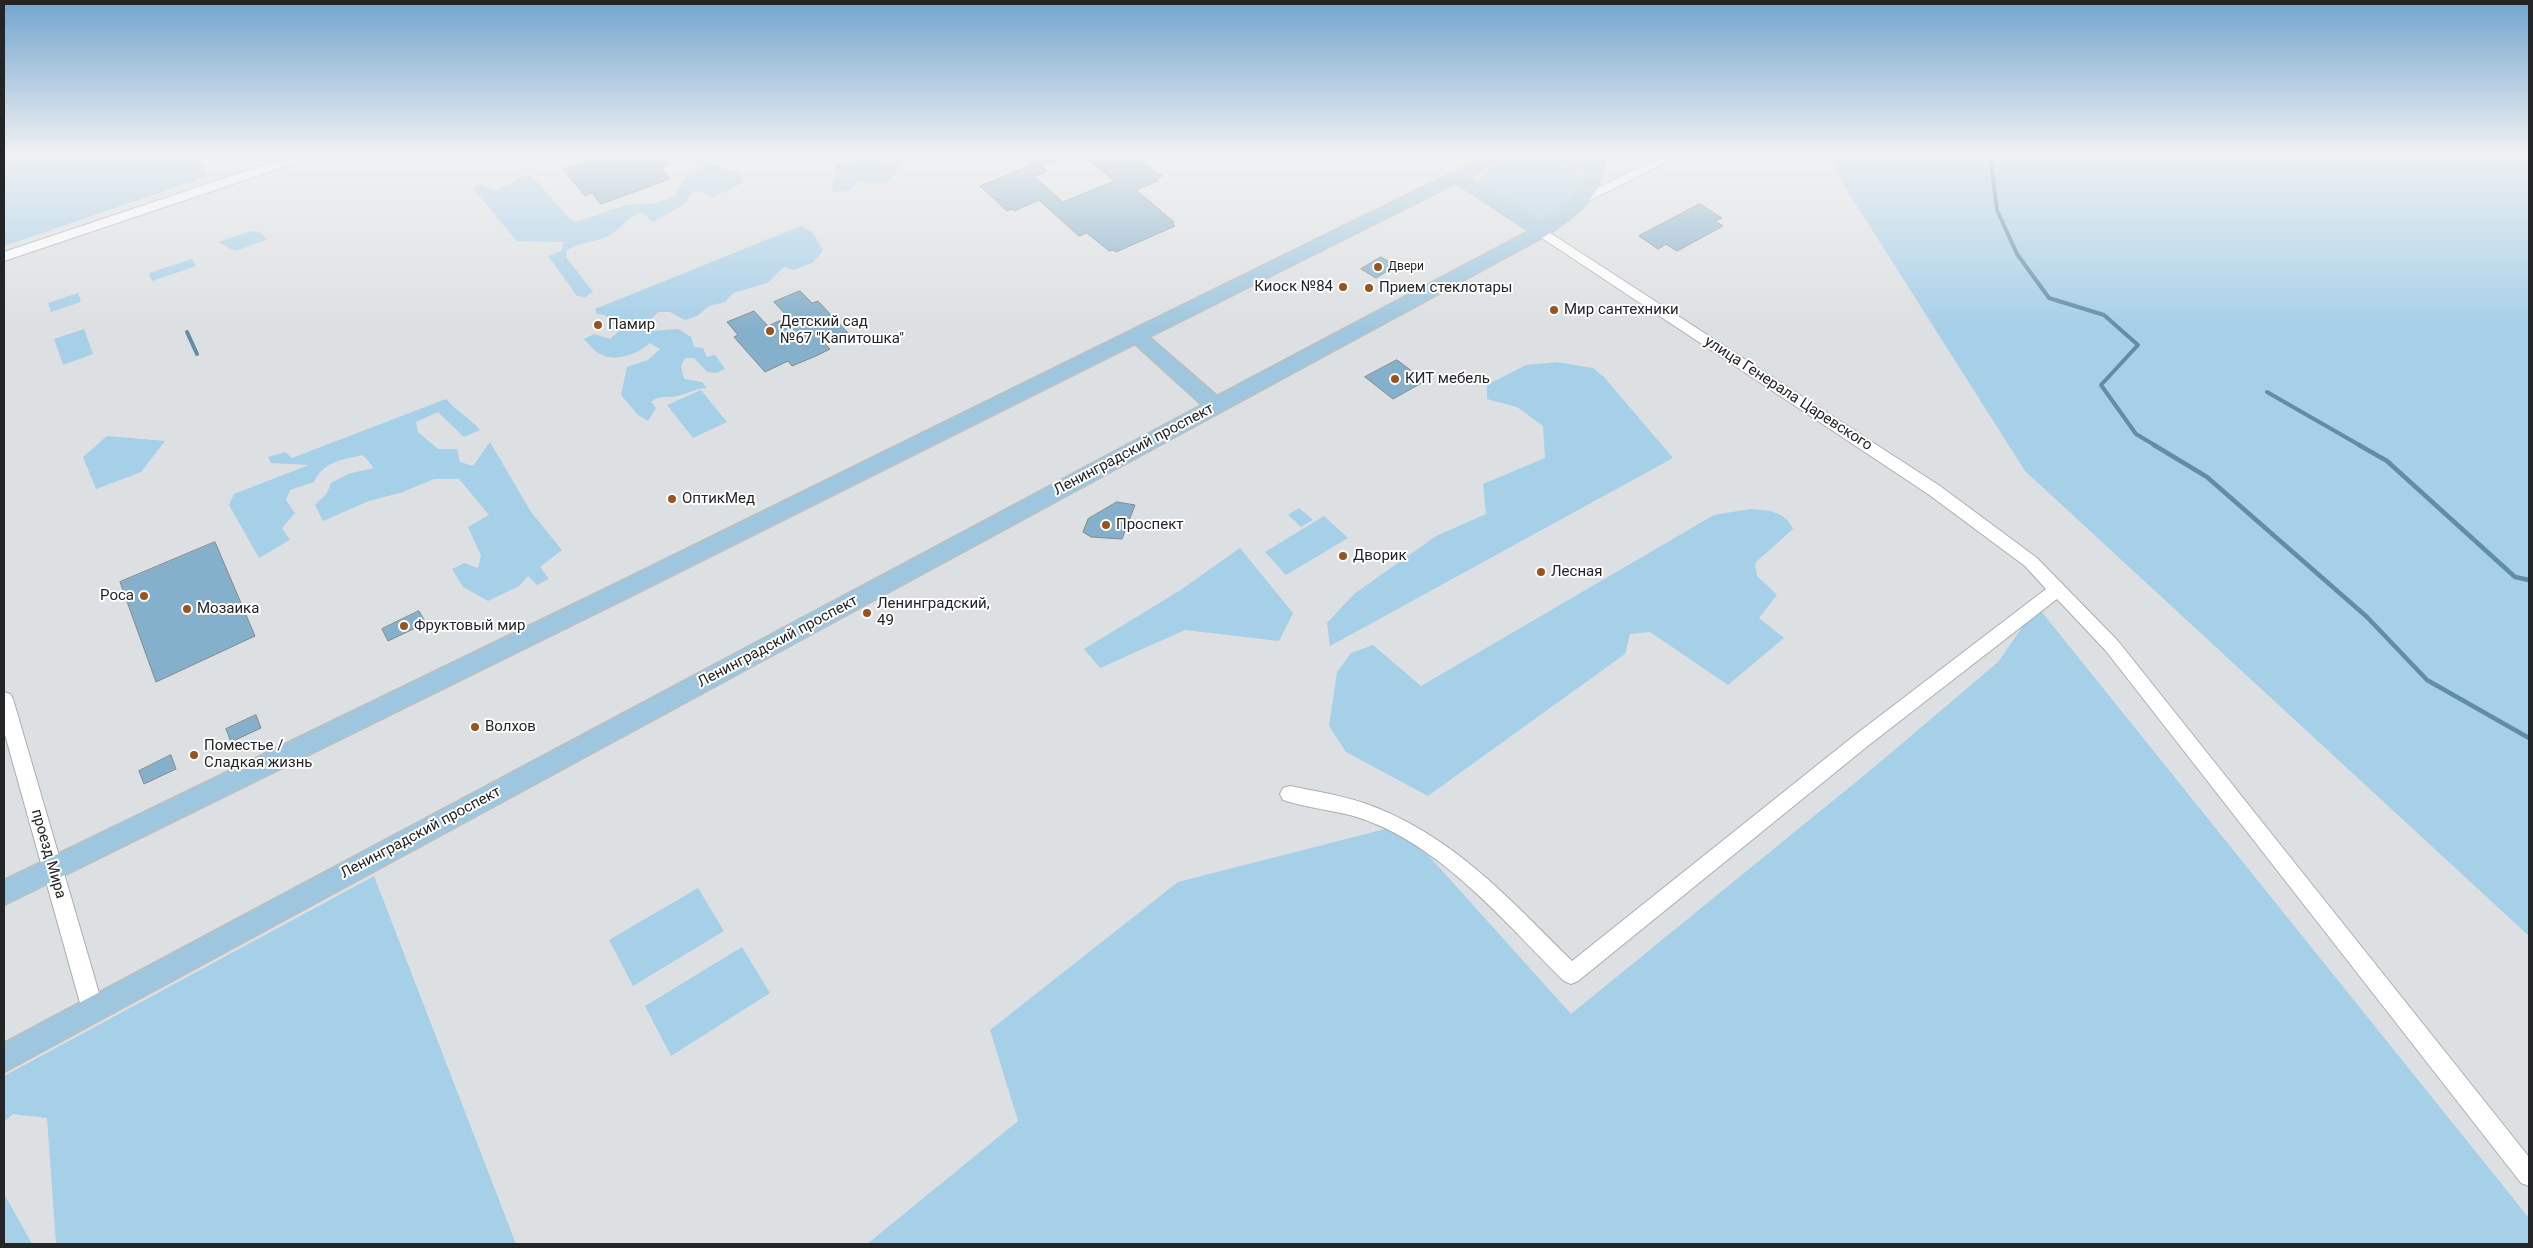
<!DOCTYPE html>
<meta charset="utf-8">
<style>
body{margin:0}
#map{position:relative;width:2533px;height:1248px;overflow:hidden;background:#dde0e2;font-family:Roboto,sans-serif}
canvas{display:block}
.frame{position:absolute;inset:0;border:5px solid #242526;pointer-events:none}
</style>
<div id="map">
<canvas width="2533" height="1248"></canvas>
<div class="frame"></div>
</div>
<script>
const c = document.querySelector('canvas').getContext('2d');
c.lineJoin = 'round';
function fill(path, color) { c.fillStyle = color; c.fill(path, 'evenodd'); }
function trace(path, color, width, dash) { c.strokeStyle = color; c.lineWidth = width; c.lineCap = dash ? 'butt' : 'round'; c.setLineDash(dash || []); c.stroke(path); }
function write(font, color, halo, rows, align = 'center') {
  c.font = font + ' Roboto,sans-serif'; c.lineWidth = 4; c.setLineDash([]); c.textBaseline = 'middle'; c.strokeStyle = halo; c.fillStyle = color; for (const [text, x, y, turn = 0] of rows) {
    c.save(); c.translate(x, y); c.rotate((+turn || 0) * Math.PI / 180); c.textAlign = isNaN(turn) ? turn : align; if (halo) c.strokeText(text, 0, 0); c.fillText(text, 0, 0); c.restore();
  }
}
fill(new Path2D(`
 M4 154H197L208 176 4 246Z
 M696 154H702L707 162C719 165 727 172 740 170L743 183 713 197 695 190 682 206 652 222 642 212C626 217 623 228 610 235 596 243 581 241 567 250L566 257 593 292 585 297 577 296 548 256 561 251 564 242 517 241 472 187 481 184 495 191 527 175 533 177 568 217 576 222 626 205 657 203 674 197 688 174 699 168 691 158Z
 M844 154H875L887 164 904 157C891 184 888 187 858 181L849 191 832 192 836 163 849 165Z
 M1525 154C1547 154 1582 156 1585 184 1574 199 1558 221 1538 221L1478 183C1480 168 1512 157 1525 154Z
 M1837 154H2529V936L2025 471 1836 173Z
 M801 226 813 233 823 250 814 262 794 270 784 267 767 283 733 293 725 302 709 306 697 316 685 320 670 312H658L648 323 650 331 678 329 691 337 694 347 703 348 707 357 715 355 725 369 716 373 707 372 694 358H685L681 366 684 379 702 382 707 388C696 388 691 392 681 395 669 399 661 394 651 402L656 408 648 421 638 415 621 395 627 367 648 360 660 349 650 343C636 355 615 363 598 353 593 350 588 343 584 339L594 334 610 339 619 331 605 315 597 314 595 309Z
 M251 231 261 232 266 240 235 251 218 242Z
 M192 259 196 266 152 281 149 273Z
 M78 293 81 302 51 312 48 303Z
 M84 329 93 354 63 365 54 339Z
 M1557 362 1593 368 1604 377 1673 458 1330 646 1327 623 1354 594 1436 536 1486 514 1483 484 1545 458 1543 426 1517 407 1487 399V385L1526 365Z
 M701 390 727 422 693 438 667 405Z
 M446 399C456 411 470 418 480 430L464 437 438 412 416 422 418 432 438 449H457L460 462 473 466 490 442 531 512 562 550 540 567 549 579 537 585 528 576 519 586 488 601 463 587 452 569 464 563 478 568 481 556 468 527 489 515 459 479H434L400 493 369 501 323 521 315 505 327 493 331 483 348 474 374 468 363 455C344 459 322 462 314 482L290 490 286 500 295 513 282 528 290 540 259 558 229 505 234 494 309 465 271 463 268 457 285 452 292 458Z
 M107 436 165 441 141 472 96 489 83 457Z
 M1299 508 1313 520 1301 527 1288 515Z
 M1750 509C1768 510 1785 511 1793 529L1755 563 1757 576 1777 595 1759 618 1784 638 1728 685 1650 632 1630 634 1625 654 1428 796 1346 752 1329 726 1337 672 1351 653 1373 645 1421 686 1714 515Z
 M1324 516 1348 538 1286 575 1265 552Z
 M1240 548 1293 613 1279 641 1185 630 1100 668 1084 649 1179 591Z
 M2037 606 2529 1218V1244H867L1018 1121 990 1030 1178 882 1401 825 1571 1014 1878 764 1998 662Z
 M374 876 516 1244H56L47 1118 13 1114 4 1122V1076Z
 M698 888 724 931 633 986 609 940Z
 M742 947 770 993 671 1056 645 1006Z
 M4 1195 7 1199 32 1244H4Z`), '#a6cfe8');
trace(new Path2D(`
 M1990 154 1997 210 2017 254 2049 298 2104 315 2138 345 2101 385 2136 434 2156 446
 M187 332 197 354
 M2267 392 2361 446`), '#628da6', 4);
trace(new Path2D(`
 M2154 445 2207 477 2367 617 2427 680 2529 738
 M2359 445 2387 461 2515 577 2529 580`), '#628da6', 4.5);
const building = new Path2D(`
 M588 154H661L670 164 661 168 670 179 601 204 592 193 585 196 563 169 583 162 579 157Z
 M1018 154H1072L1042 166 1047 171 1034 176 1063 202 1114 181 1082 154H1131L1162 176 1156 179 1158 181 1136 190 1174 222 1172 223 1175 226 1116 252 1113 250 1109 251 1087 233 1079 236 1039 200 1014 211 1012 209 1007 211 980 186 1031 165Z
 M1700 204 1722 218 1715 221 1723 226 1677 251 1666 244 1658 249 1639 236Z
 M1381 257 1396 266 1376 278 1361 269Z
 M800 291 812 303 818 301 848 333 825 344 830 349 816 356 792 366 788 361 765 372 734 337 738 335 727 322 754 311 768 326 788 317 774 302Z
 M1397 360 1425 381 1393 399 1365 377Z
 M1117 502 1135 505 1122 539 1091 537 1083 532 1088 519Z
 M215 542 255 636 156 682 120 582Z
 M419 611 426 623 388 641 382 629Z
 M256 715 261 728 231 742 226 729Z
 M171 755 176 769 144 784 139 771Z`);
fill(building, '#85b0cb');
trace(building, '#85888a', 1);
const minor = new Path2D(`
 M297 154H314L313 157 4 261V252Z
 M1667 154H1682L1589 201 1584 202 1577 198Z
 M1541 227 1940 486 2037 558 2118 641 2529 1157V1186L2521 1183 2106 651 2057 599 1869 745 1578 981 1571 984 1564 981C1503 921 1441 844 1357 817 1333 810 1307 808 1283 800L1280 794 1283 788 1290 786C1314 791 1341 795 1364 803 1452 834 1508 898 1572 961L1855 735 2046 589 2025 566 1928 494 1536 234 1534 231Z
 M4 692 10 694 13 699 104 1010 101 1017 93 1020 85 1017 82 1010 4 731Z`);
const major = new Path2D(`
 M1490 154H1510L1508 157 1469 177 1541 223C1562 211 1579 199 1585 174L1563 154H1585L1588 157 1589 154H1605C1604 195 1581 213 1547 235L4 1072V1043L1202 405 1135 344 629 597 4 905V880L613 585ZM1456 183 1529 231 1217 396 1149 337Z`);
trace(minor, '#aaadaf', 2);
trace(major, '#bdbebe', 3);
fill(minor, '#fff');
fill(major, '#9ec7df');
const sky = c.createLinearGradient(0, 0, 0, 328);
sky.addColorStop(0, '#72a4ce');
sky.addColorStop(0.47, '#f0f1f2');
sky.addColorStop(1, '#f0f1f200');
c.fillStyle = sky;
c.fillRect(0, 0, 2533, 328);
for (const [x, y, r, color] of [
 [1378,267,5,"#955420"],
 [1343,287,5,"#955420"],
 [1369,288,5,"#955420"],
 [1554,310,5,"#955420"],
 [598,325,5,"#955420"],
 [770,331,5,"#955420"],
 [1395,379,5,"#955420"],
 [672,499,5,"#955420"],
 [1106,525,5,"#955420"],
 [1343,556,5,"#955420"],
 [1541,572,5,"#955420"],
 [144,596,5,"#955420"],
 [187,609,5,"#955420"],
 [867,613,5,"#955420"],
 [404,626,5,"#955420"],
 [475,727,5,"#955420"],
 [194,755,5,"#955420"]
]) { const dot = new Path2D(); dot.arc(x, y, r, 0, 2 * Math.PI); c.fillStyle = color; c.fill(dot); trace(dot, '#fff', 2); }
write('12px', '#242526', '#fff', [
 ["Двери",1388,267]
], 'left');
write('15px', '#242526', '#fff', [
 ["Киоск №84",1333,287,"right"],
 ["Прием стеклотары",1379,288],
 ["Мир сантехники",1564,310],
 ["Детский сад",780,322],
 ["№67 \"Капитошка\"",780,339],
 ["Памир",608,325],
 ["КИТ мебель",1405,379],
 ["ОптикМед",682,499],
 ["Проспект",1116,525],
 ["Дворик",1353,556],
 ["Лесная",1551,572],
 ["Роса",134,596,"right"],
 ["Ленинградский,",877,604],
 ["49",877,621],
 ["Мозаика",197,609],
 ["Фруктовый мир",414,626],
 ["Волхов",485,727],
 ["Поместье /",204,746],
 ["Сладкая жизнь",204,763]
], 'left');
write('15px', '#242526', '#fff', [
 ["улица Генерала Царевского",1788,394,33],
 ["Ленинградский проспект",1134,450,-28],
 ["Ленинградский проспект",778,642,-28],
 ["Ленинградский проспект",421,833,-28],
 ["проезд Мира",48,854,74]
]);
</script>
